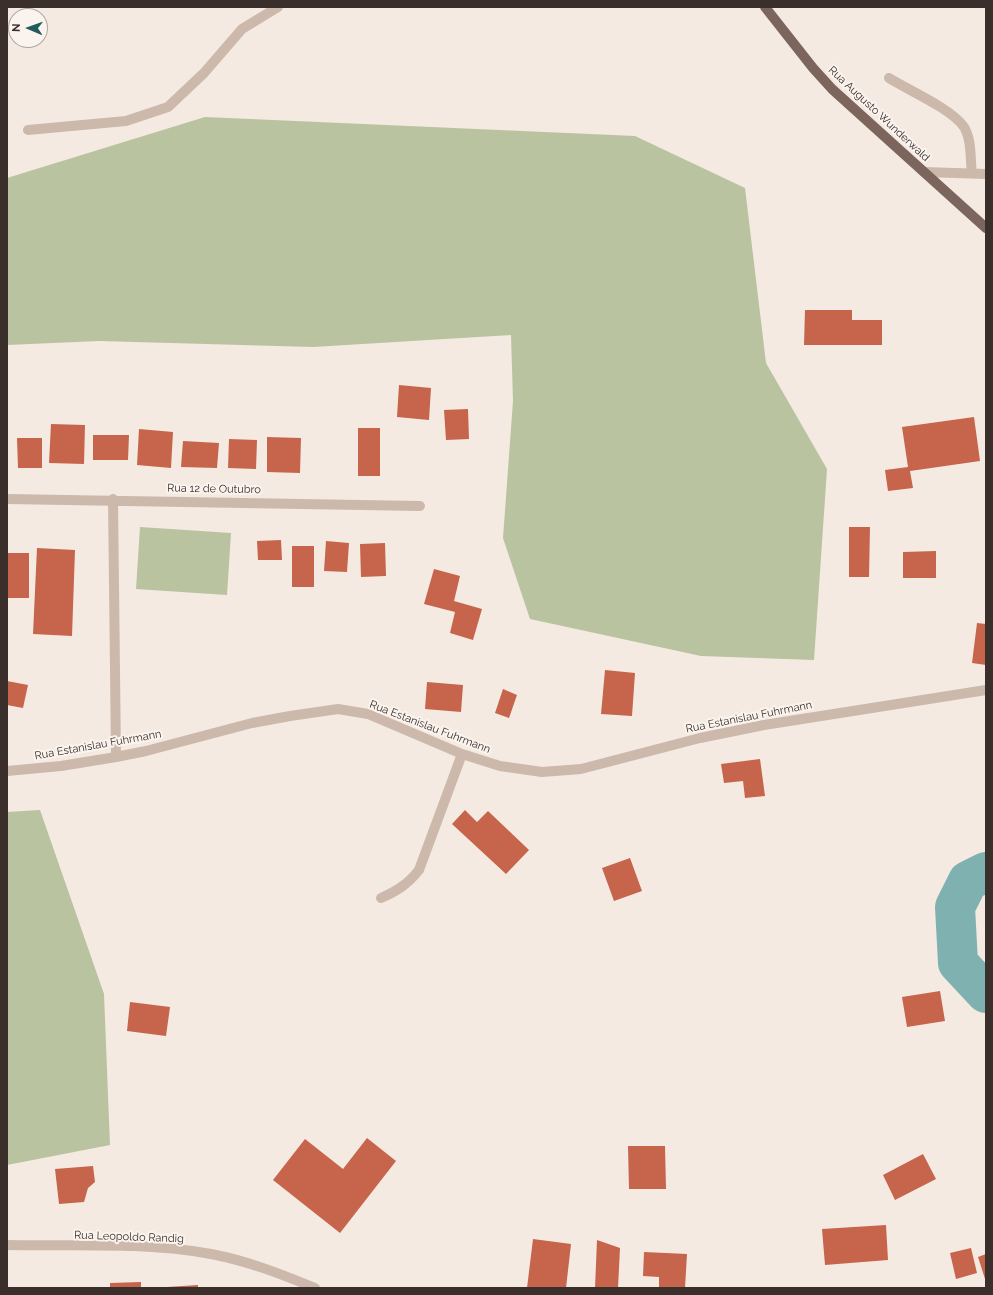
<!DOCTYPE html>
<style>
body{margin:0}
#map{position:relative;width:993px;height:1295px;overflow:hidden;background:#f4eae1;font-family:Raleway,sans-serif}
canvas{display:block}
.frame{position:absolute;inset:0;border:8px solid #3a2f2b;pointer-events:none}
.north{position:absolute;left:8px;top:8px;width:40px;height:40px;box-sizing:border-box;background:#fbf4ee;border:1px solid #aea5a0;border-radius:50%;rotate:272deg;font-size:11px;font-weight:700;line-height:16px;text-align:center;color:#3a2f2b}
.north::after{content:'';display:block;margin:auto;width:14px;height:18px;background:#205c5d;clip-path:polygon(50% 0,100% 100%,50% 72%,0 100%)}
</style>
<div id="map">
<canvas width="993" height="1295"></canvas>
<div class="frame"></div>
<div class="north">N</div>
</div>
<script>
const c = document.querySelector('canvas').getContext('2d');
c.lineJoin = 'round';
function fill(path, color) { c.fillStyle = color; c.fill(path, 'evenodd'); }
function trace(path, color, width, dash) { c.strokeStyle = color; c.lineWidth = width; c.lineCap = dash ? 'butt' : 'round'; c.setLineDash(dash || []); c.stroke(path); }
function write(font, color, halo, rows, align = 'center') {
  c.font = font + ' Raleway,sans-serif'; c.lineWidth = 4; c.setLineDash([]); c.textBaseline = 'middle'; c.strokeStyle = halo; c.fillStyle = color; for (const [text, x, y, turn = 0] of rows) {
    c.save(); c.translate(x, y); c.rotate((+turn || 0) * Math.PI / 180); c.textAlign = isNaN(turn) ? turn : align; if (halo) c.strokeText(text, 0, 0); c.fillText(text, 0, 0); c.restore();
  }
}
fill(new Path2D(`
 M205 117 635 136 745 188 766 363 827 469 814 660 701 656 530 619 503 538 513 401 511 335 313 347 99 341 7 345V178Z
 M140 527 231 533 227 595 136 589Z
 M40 810 104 994 110 1145 7 1165V812Z`), '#b9c3a0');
trace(new Path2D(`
 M986 872 968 881 955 907 958 963 986 993`), '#7fb1b1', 40);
fill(new Path2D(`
 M805 310H852V320H882V345H804Z
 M399 385 431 388 429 420 397 417Z
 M468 409 469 439 446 440 444 410Z
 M974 417 980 461 910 471 913 488 888 491 885 470 908 467 902 427Z
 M51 424 85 425 84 464 49 463Z
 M358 428H380V476H358Z
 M139 429 173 432 171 468 137 465Z
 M93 435H129L128 460H93Z
 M267 437 301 438 300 473 267 472Z
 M17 438H42V468H18Z
 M229 439 257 440 256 469 228 468Z
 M183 441 219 443 217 468 181 467Z
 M849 527H870L869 577H849Z
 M281 540 282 560H258L257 541Z
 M326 541 349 543 347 572 324 571Z
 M385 543 386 576 361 577 360 544Z
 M292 546H314V587H292Z
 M37 548 75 550 72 636 33 634Z
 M936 551V578H903V552Z
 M7 553H29V598H7Z
 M434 569 460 576 454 601 482 609 473 640 450 633 455 612 424 604Z
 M977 623 986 624V665L972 663Z
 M605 670 635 673 632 716 601 714Z
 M7 681 28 685 23 708 7 705Z
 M427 682 463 685 461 712 425 709Z
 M503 689 517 695 509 718 495 713Z
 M760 759 765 796 745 798 743 781 724 783 721 764Z
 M465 810 477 822 488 811 529 850 506 874 452 824Z
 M630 858 642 891 614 901 602 868Z
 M940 991 945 1021 907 1027 902 997Z
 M130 1002 170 1007 166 1036 127 1031Z
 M367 1138 396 1161 340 1233 273 1180 305 1139 343 1169Z
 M628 1146H665L666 1189H629Z
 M923 1154 936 1179 895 1200 883 1175Z
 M93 1166 95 1182 88 1188 84 1202 59 1204 55 1169Z
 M886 1225 888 1260 825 1265 822 1229Z
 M533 1239 571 1244 566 1288H527Z
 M597 1240 620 1248 618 1288H595Z
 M971 1248 977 1273 956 1279 950 1253Z
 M644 1252 687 1254 685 1288H659V1277L643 1276Z
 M986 1254V1282L978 1257Z
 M141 1282V1288H110V1283Z
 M198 1285V1288H167V1287Z`), '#c6644c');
trace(new Path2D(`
 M889 78C908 90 952 109 964 127 972 140 970 159 972 173
 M28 130 126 121 168 107 204 73 242 29 278 7
 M924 172 986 174
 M7 499 420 506
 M113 499 116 757
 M7 771 61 766 116 757 146 751 252 723 290 716 338 709 368 714 462 754 500 766 542 772 581 769 700 738 764 725 986 690
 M381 898C397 891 408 884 419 870L462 754
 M7 1245C75 1246 145 1242 211 1254 248 1261 281 1274 315 1288`), '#ccb9ac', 10);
trace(new Path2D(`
 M765 7 813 68 832 89 986 228`), '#7c655c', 10);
write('11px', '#3a2f2b', '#fbf4ee', [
 ["Rua Augusto Wunderwald",879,114,43],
 ["Rua 12 de Outubro",214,489,1],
 ["Rua Estanislau Fuhrmann",749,717,-11],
 ["Rua Estanislau Fuhrmann",430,727,21],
 ["Rua Estanislau Fuhrmann",98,745,-10],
 ["Rua Leopoldo Randig",129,1237,2]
]);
</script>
